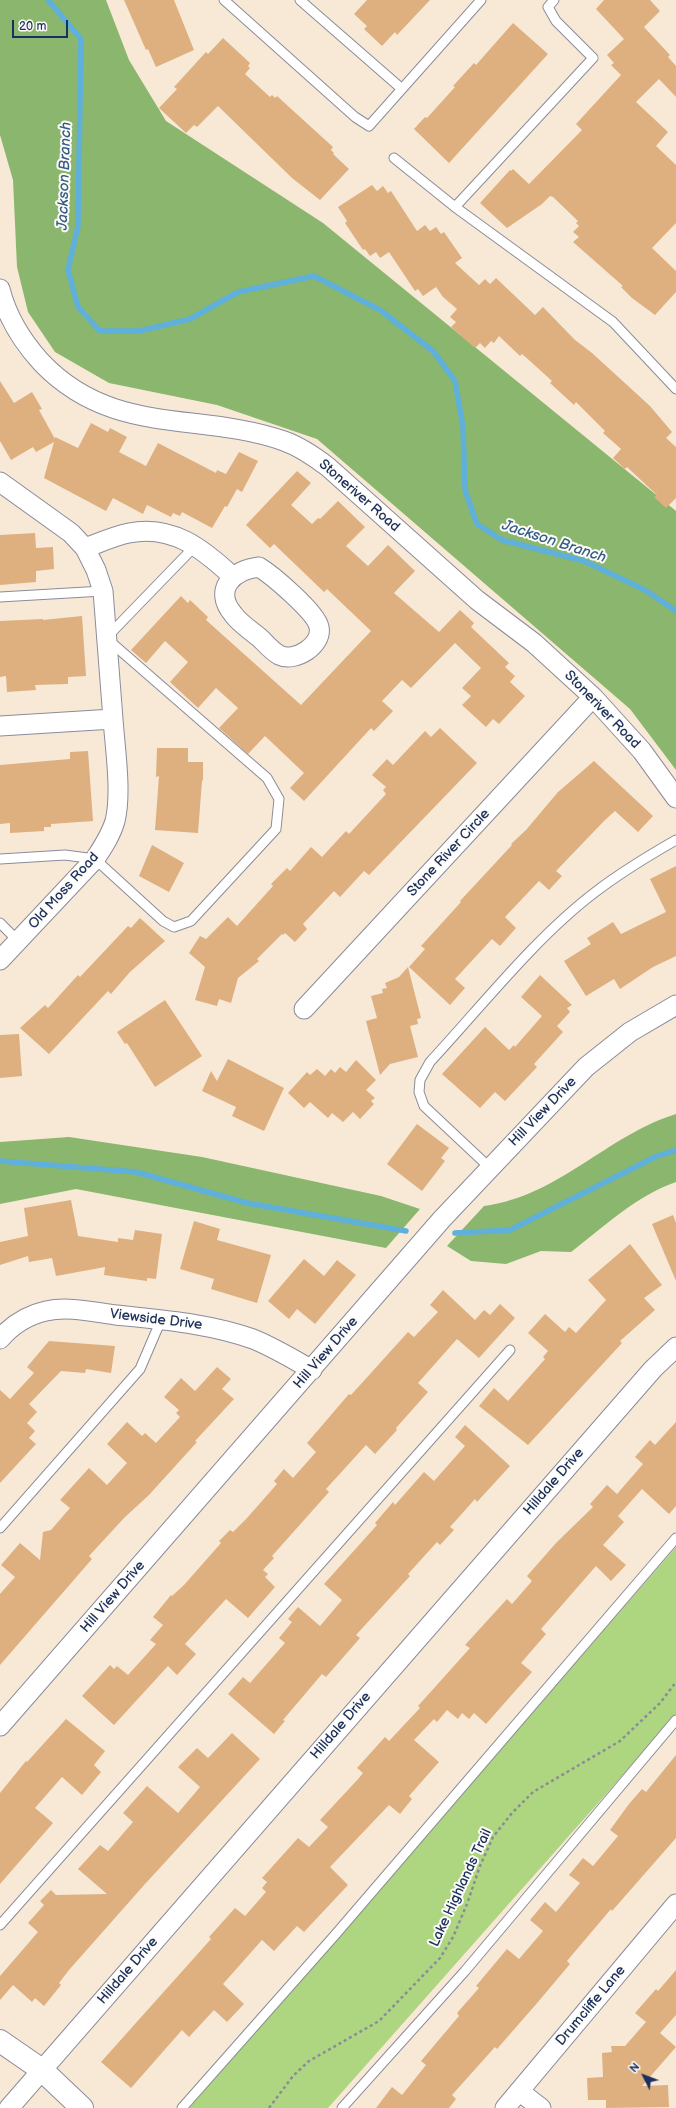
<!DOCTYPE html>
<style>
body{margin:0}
#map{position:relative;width:676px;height:2108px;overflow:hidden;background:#f8e9d7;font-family:"Balsamiq Sans",sans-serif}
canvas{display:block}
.north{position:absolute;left:624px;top:2056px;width:40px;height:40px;-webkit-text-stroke:3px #fdfcf7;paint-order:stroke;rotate:312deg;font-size:11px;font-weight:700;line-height:16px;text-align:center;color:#1b2f5e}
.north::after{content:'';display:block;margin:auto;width:14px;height:18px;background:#1b2f5e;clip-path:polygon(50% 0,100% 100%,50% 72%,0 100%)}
.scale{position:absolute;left:12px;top:20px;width:56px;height:18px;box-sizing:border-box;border:2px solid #1b2f5e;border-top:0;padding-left:5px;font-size:12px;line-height:14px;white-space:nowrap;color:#1b2f5e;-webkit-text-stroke:3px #fdfcf7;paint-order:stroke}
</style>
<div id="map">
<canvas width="676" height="2108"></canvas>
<div class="north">N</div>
<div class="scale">20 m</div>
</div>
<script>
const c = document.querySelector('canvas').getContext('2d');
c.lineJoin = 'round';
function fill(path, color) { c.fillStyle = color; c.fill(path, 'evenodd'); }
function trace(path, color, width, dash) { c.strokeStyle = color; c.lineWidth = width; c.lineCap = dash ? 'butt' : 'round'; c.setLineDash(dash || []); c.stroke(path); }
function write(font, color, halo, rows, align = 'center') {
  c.font = font + ' "Balsamiq Sans",sans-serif'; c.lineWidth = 4; c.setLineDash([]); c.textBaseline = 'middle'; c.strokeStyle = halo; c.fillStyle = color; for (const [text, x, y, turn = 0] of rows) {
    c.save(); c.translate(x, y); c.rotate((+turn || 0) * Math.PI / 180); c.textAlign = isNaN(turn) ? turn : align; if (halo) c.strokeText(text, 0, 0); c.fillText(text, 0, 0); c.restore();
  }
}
fill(new Path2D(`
 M676 1547V1715L328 2108H189Z`), '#aed57f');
fill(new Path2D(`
 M0 0H106L129 60 166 121 323 223 676 511V770L630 709 317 439 217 405 109 383 55 352 28 312 17 267 13 180 0 135Z
 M676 1114V1182C637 1195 604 1227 571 1252L541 1251 506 1264 471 1261 447 1246 484 1206C559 1196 606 1136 676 1114Z
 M69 1137 202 1157 381 1196 420 1209 386 1248 76 1189 0 1204V1142Z`), '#8ab66e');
trace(new Path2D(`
 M48 0 81 39 78 226 68 270 78 307 100 331H139L190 319 238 292 314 276 380 310 433 351 455 381 463 427 465 490 477 524 502 540 584 561 645 590 676 611
 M0 1161 136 1172 247 1203 406 1231
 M455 1233 510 1230 657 1156 676 1150`), '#5fb0da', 5.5);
fill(new Path2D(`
 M124 0H174L194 50 156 67 148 49 146 50Z
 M367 0H430L397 35 395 32 382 46 364 29 367 26 354 14Z
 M604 0H650L660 11 644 27 670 55 668 57 676 66V97L659 79 636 102 668 132 656 146 676 165V223L652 248 676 271V292L655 315 632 298 621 287 623 286 573 242 579 237 573 232 579 226 576 223 578 221 553 197 550 196 542 204 507 228 480 203 510 170 511 171 513 169 529 184 582 130 576 124 621 75 611 65 614 63 607 55 624 39 596 9Z
 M513 23 548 54 449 163 414 129 425 117 427 118 455 87 453 86 474 63 476 65Z
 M223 38 250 63 248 66 250 68 245 74 270 97 272 95 275 98 277 96 333 147 331 150 334 153 333 154 349 169 320 200 292 178 218 106 197 127 194 125 186 133 159 108 177 89 174 87 206 52 208 54Z
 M372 185 377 191 383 186 388 193 391 191 417 231 425 225 430 231 436 227 441 234 444 232 462 258 455 263 479 285 485 279 490 284 496 278 535 315 543 307 575 340 592 353 650 406 672 432 666 438 676 447V498L666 508 654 497 657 495 627 467 625 469 613 458 621 449 603 433 605 431 576 402 574 405 550 383 552 381 530 361 522 354 520 356 499 336 494 343 491 341 485 348 480 343 475 348 451 327 456 322 450 317 457 309 443 297 436 287 423 296 418 289 415 291 389 252 380 258 376 252 370 256 365 249 363 250 345 223 347 221 338 207Z
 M0 381 14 403 32 392 42 409 39 410 55 439V437L78 448 91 423 108 432 110 428 127 437 119 452 146 466 158 443 216 473 217 470 226 474 239 452 258 461 242 492 237 489 227 507 225 506 212 528 182 512 180 516 173 513 171 517 147 505 143 514 113 498 106 511 44 478 54 442 36 452 33 447 11 460 0 441Z
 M297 471 311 483 291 505 312 524 318 518 320 519 338 501 365 527 346 546 368 566 388 545 415 571 394 593 439 632 460 610 474 623 471 627 509 663 505 667 515 676 510 682 525 696 499 724 493 719 486 727 462 705 471 696 462 688 481 668 455 643 411 688 402 680 382 701 393 711 374 731 371 728 304 801 290 788 304 773 265 736 248 754 219 728 238 708 216 688 198 708 170 682 188 662 165 641 146 663 131 650 181 596 188 603 190 600 208 617 206 620 301 705 371 631 327 589 324 592 274 544 270 548 246 525Z
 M35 533 36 548 53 547 54 569 36 571V582L0 585V535Z
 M82 616 86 676 68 677V684L35 685 36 690 7 692 6 676 0 677V621L43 619V620Z
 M440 728 477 763 369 875 364 871 340 897 334 891 303 924 307 929 295 942 285 933 283 935 282 934 257 959 259 961 238 978 231 1003 219 999 217 1006 195 1000 205 967 189 953 200 936 206 939 228 917 237 926 273 886 271 884 287 868 290 871 311 847 322 857 346 831 349 834 386 794 383 790 386 787 372 775 387 759 393 765 425 731 431 737Z
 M157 748H188V762H203V780L202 781 198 833 155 830 159 776 156 777Z
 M88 751 93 821 51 824V827H44V831L10 833V823L0 824V765L70 759V752Z
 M594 761 653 816 638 832 615 811 605 820 556 871 562 876 549 890 539 881 505 917 516 928 500 946 492 939 455 979 465 988 450 1005 409 967 425 949 421 946 461 902 460 901 512 845 511 844 526 830 558 792Z
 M152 845 184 863 169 892 139 876Z
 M676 866V956L653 967 620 989 614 979 586 996 564 961 591 944 587 938 613 922 621 934 666 912 650 879Z
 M140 918 165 941 130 972 111 994 108 991 49 1054 20 1028 45 1005 48 1008 78 975 80 977 128 926 131 928Z
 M408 967 421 1018 417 1019 418 1024 410 1026 418 1057 390 1064 380 1075 366 1021 377 1018 371 996 383 993 382 989 387 988 385 983 399 977Z
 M540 975 572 1005 567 1008 570 1012 557 1026 563 1032 534 1064 537 1067 505 1101 495 1092 480 1108 442 1074 485 1027 509 1050 514 1045 515 1047 542 1016 521 997Z
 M165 1000 202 1056 155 1087 127 1043 125 1044 117 1032Z
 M19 1034 22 1076 0 1078V1035Z
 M228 1059 284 1088 264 1131 232 1116 236 1107 202 1091 211 1071 217 1081Z
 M356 1060 376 1080 366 1090 375 1098 371 1101 374 1104 360 1119 353 1112 343 1122 332 1113 328 1118 310 1102 304 1108 288 1093 307 1072 310 1075 317 1069 325 1076 331 1069 335 1073 340 1067 346 1072Z
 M417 1124 449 1148 441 1158 445 1161 422 1191 387 1164Z
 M71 1200 78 1236 118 1242V1238L133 1240 135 1230 162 1234 156 1279 147 1278V1281L104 1275 105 1267 56 1276 52 1258 29 1262 28 1256 0 1265V1242L28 1236 24 1208Z
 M673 1215 676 1223V1281L652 1224Z
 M194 1221 220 1229 217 1240 271 1255 257 1303 211 1289 214 1279 180 1269Z
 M630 1244 662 1285 644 1298 655 1310 620 1341 622 1343 528 1445 479 1406 494 1388 508 1401 545 1359 543 1357 548 1351 528 1333 545 1314 565 1332 569 1327 576 1333 606 1300 588 1280Z
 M304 1259 324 1276 337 1260 356 1275 315 1324 297 1309 289 1319 268 1301Z
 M443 1290 475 1320 484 1310 490 1315 500 1304 515 1318 479 1358 457 1339 418 1383 428 1392 396 1428 397 1430 375 1454 366 1445 326 1489 329 1492 272 1556 274 1558 263 1570 268 1574 265 1577 275 1587 248 1618 226 1599 185 1644 196 1654 177 1675 168 1666 114 1725 82 1696 110 1665 114 1669 117 1666 128 1675 156 1644 150 1640 163 1625 153 1617 171 1595 172 1596 184 1585 221 1543 219 1541 230 1530 233 1532 247 1518 277 1484 274 1481 284 1469 293 1478 316 1452 307 1443 349 1394 351 1395 408 1332 414 1337 438 1312 430 1305Z
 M49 1341 115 1346 111 1373 86 1369 85 1373 61 1371 29 1404 37 1412 27 1423 35 1431 29 1438 36 1444 0 1483V1390L10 1399 34 1373 27 1367Z
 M217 1367 231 1379 222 1389 234 1399 195 1441 197 1442 149 1495 124 1518 89 1556 92 1559 0 1665V1594L15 1577 1 1565 20 1543 40 1560 43 1532 51 1530 70 1508 60 1500 89 1468 107 1485 127 1463 107 1444 127 1422 142 1436 145 1433 156 1443 180 1417 176 1413 179 1410 164 1397 181 1378 195 1391Z
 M676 1422V1506L669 1514 642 1489 618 1516 624 1522 603 1545 626 1565 611 1581 596 1566 541 1629 546 1634 521 1663 532 1672 486 1724 474 1713 469 1719 462 1713 458 1719 447 1710 437 1722 434 1719 414 1740 439 1762 409 1796 412 1799 400 1814 389 1805 330 1867 348 1885 304 1932 297 1926 274 1951 262 1940 223 1984 244 2004 227 2022 214 2010 189 2037 182 2030 131 2088 101 2062 211 1939 209 1937 235 1908 245 1916 266 1892 262 1888 267 1882 262 1878 298 1838 309 1847 328 1827 320 1820 359 1778 363 1773 357 1768 385 1737 389 1741 420 1708 418 1706 470 1648 465 1645 507 1599 512 1604 532 1581 527 1576 556 1543 593 1507 590 1504 607 1485 617 1494 643 1464 635 1457 650 1440 655 1445Z
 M465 1425 510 1466 477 1502 475 1499 450 1527 454 1530 440 1545 437 1542 408 1574 410 1576 356 1635 360 1638 326 1677 322 1674 283 1720 285 1721 274 1734 228 1694 243 1677 250 1683 285 1643 279 1638 292 1622 288 1619 298 1607 320 1626 342 1600 324 1584 377 1525 375 1523 393 1502 395 1505 424 1472 434 1481 465 1446 455 1437Z
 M66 1719 105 1751 94 1765 101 1772 82 1795 62 1777 35 1808 53 1823 0 1884V1793L26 1761 27 1762Z
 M232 1733 260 1759 145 1884 69 1970 59 1983 61 1985 44 2006 35 1998 32 2002 13 1985 0 2000V1976L38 1932 28 1923 44 1905 40 1901 51 1890 56 1895 107 1894 78 1869 100 1845 108 1851 133 1822 123 1813 147 1786 178 1813 200 1787 178 1767 197 1748 208 1758Z
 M676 1755V1838L612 1911 611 1909 567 1961 570 1964 538 2002 497 2049 495 2047 452 2095 456 2099 449 2108H376L392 2087 402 2095 426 2065 421 2061 459 2016 457 2013 479 1988 476 1986 507 1949 519 1959 543 1931 530 1920 545 1902 556 1912 580 1883 569 1875 583 1858 593 1866 618 1836 610 1830 629 1804 642 1789 646 1792Z
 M676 1970V2015L660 2033 676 2047 642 2086 668 2085 669 2107 606 2108V2100H588L587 2078 603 2077 602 2053 612 2052 611 2046H625L646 2022 635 2013 656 1989 658 1991Z`), '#deaf7f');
const service = new Path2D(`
 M224 0 355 117 369 126 481 0
 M300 0 402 89
 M554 0 548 7 556 21 593 58 455 207 613 322 676 389
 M394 158 455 207
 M0 597 103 591
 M0 859 65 855 95 859 163 921 174 927 191 921 276 829 279 799 267 778 106 638 196 545
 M0 923 18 941
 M489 1167 424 1106 419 1092 420 1080 430 1062C481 1007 535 938 594 893 620 873 648 856 676 840
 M0 1528 140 1369 161 1320
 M0 1925 510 1350
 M182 2108 335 1935 676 1538
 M342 2108 465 1971 676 1720`);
const minor = new Path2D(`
 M0 289C7 317 22 341 41 362 112 437 198 411 284 441 301 447 315 457 328 467L477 600 534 643 593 697 642 751 676 798
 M0 482 71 533 85 548 96 570 103 591 113 719
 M85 548C99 543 114 536 129 533 172 524 203 549 232 576
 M259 567C272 575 316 612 319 627 323 645 295 663 279 655 272 651 266 644 261 639 252 631 240 624 233 614 213 590 232 570 259 567Z
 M0 726 113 719C115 748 122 793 115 821 111 835 103 847 95 859L0 960
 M304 1009 593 697
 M0 1339C12 1325 28 1315 46 1311 68 1306 93 1312 116 1315 162 1320 208 1323 253 1339 273 1347 293 1359 312 1370
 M0 1726 442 1219 586 1067 630 1032 676 1005
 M519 2091 541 2108
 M9 2108 653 1369 676 1347
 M505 2108 676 1904`);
const tertiary = new Path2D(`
 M0 2041 42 2070 82 2108`);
trace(service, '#8a8c9a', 11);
trace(minor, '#8a8c9a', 21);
trace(tertiary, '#8a8c9a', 24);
trace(new Path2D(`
 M269 2108 293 2076 309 2061 379 2021 440 1958 453 1937 467 1904 480 1866 493 1837 512 1813 533 1792 620 1741 660 1703 676 1682`), '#8a8c9a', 2.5, [3, 3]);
trace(service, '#fff', 9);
trace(minor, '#fff', 19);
trace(tertiary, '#fff', 22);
write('14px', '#1b2f5e', '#fdfcf7', [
 ["Stoneriver Road",359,496,41],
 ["Stoneriver Road",602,710,46],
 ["Stone River Circle",449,853,-47],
 ["Old Moss Road",64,891,-48],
 ["Hill View Drive",543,1112,-46],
 ["Viewside Drive",156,1320,7],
 ["Hill View Drive",326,1353,-49],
 ["Hilldale Drive",554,1482,-49],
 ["Hill View Drive",113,1597,-49],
 ["Hilldale Drive",341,1726,-49],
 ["Lake Highlands Trail",461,1888,-65],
 ["Hilldale Drive",128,1971,-49],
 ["Drumcliffe Lane",591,2006,-50]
]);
write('italic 15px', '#335c89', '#fdfcf7', [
 ["Jackson Branch",65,176,-88],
 ["Jackson Branch",554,542,18]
]);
</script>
